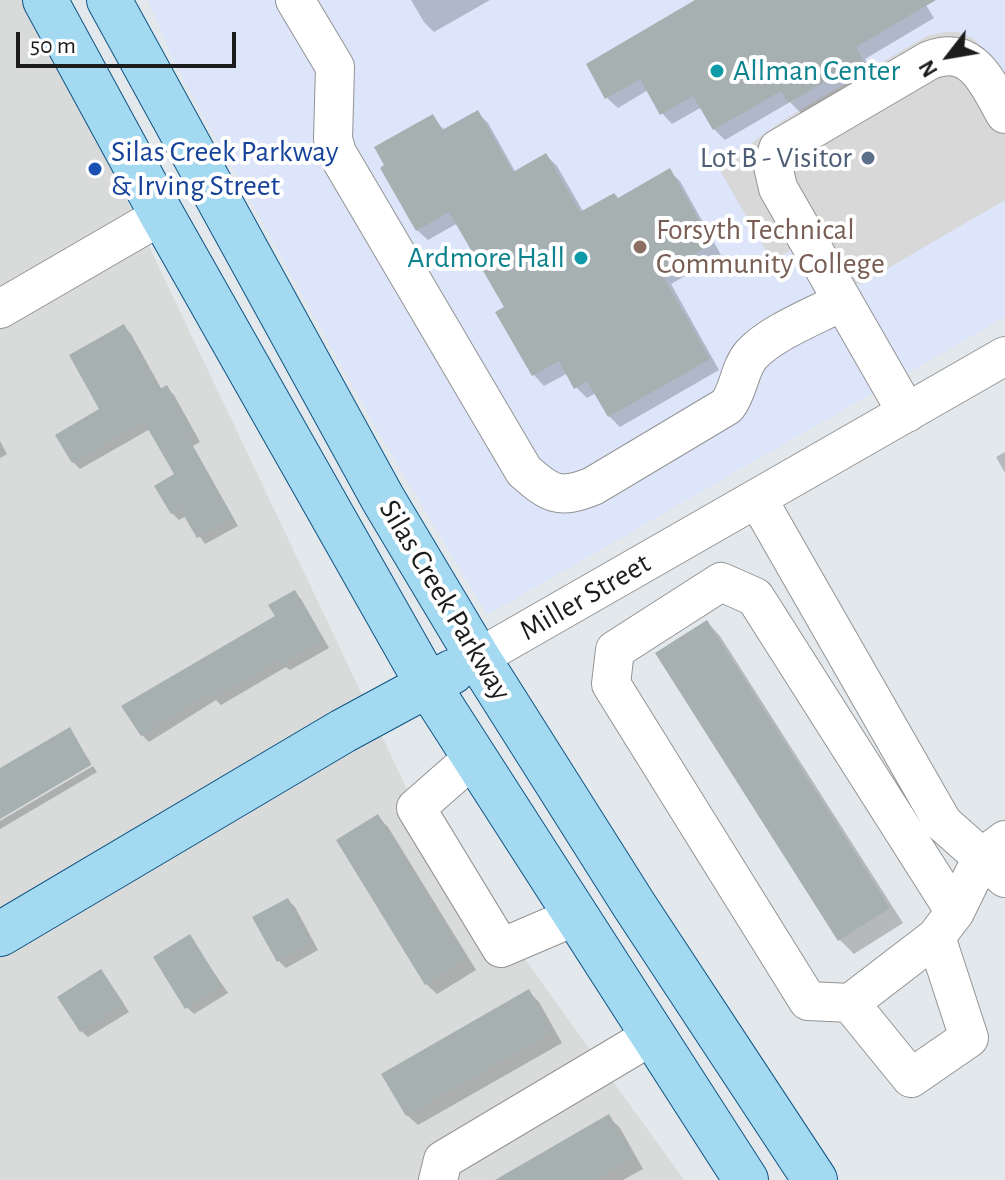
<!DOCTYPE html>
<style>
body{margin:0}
#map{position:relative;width:1005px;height:1180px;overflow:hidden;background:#e3e8ec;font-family:"Alegreya Sans",sans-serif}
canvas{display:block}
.north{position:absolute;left:909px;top:16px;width:80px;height:80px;-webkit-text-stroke:6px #fff;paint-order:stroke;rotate:239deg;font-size:22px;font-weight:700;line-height:32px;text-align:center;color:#1c1c1c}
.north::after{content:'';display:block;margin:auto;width:28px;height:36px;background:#1c1c1c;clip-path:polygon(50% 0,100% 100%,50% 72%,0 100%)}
.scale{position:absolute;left:16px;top:32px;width:220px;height:36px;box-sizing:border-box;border:4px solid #1c1c1c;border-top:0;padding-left:10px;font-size:24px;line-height:28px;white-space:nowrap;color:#1c1c1c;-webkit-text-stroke:6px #fff;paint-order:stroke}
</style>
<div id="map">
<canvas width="1005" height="1180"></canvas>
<div class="north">N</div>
<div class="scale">50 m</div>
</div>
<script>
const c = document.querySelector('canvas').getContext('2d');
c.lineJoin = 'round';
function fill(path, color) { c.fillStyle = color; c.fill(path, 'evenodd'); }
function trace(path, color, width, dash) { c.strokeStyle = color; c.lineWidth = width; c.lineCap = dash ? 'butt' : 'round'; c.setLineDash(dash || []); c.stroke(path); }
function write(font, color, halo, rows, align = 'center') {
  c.font = font + ' "Alegreya Sans",sans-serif'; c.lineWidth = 8; c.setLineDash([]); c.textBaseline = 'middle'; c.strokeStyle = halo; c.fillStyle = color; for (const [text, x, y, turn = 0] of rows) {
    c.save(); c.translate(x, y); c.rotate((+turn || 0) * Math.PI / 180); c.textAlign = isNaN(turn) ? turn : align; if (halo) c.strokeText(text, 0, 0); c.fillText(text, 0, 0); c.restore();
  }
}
fill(new Path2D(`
 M0 0H32L416 808 684 1180H0Z`), '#d9dada');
fill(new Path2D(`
 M148 0H1005V317L487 615 369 416 175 64Z`), '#dde5fb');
fill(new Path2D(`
 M945 32H957L972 38 985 50 1005 80V200L861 284H815L793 249 772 261 718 167 785 119 927 36Z`), '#d8d8d8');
fill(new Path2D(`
 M411 0H490L434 32 424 22Z
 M699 0H923L934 18 865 59 872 72 801 113 790 102 725 140 714 129 702 107 672 124 662 113 648 90 618 108 607 98Z
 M477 112 488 123 516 173 546 155 557 166 584 213 618 200 669 171 680 181 721 255 671 284 719 370 620 427 609 416 596 393 587 398 576 387 568 373 544 386 534 375 498 312 506 308 458 223 428 240 417 230 433 117 445 131Z
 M124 327 131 334 162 390 167 388 174 395 200 442 193 446 238 526 205 544 186 516 179 520 172 513 176 475 150 429 80 469 73 462 102 410Z
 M0 441 7 454 0 458Z
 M1005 452V473L996 457Z
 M294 592 301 599 329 648 290 670 286 667 221 705 216 700 149 742 142 735 277 617Z
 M707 622 720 636 903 923 854 954 840 940 658 653Z
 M69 730 91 763 0 816V771Z
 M93 766 97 772 0 829V821Z
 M378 817 388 827 476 970 437 994 426 984Z
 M288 900 295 907 318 950 286 968 279 961Z
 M189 936 228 993 194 1014 187 1007Z
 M101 971 129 1012 88 1037 81 1031Z
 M529 992 539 1002 562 1043 418 1125 407 1115Z
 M609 1117 620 1128 643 1169 623 1180H499Z`), '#0003');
fill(new Path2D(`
 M695 0H936L856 47 863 60 788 103 781 91 713 130 693 96 660 115 640 79 605 99 586 64Z
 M478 110 513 172 546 153 580 212 614 193 618 198 670 168 712 244 661 273 710 359 608 417 587 381 574 389 559 361 532 376 495 312 504 307 449 212 416 231 380 168 384 165 374 147 433 114 442 130Z
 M124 324 160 389 167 385 195 434 188 438 233 518 197 538 180 509 171 514 154 486 174 474 144 422 72 463 55 435 99 409 69 355Z
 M295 590 323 640 281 665 279 660 213 699 209 693 141 736 121 706 275 616 268 605Z
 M707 620 890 908 838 941 655 653Z
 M70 727 91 765 0 819V768Z
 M378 814 466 959 425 985 336 840Z
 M288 898 312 943 277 962 252 917Z
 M190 934 222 986 185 1009 153 957Z
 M101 969 124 1004 80 1032 57 997Z
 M529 989 553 1032 406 1116 381 1074Z
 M609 1114 634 1158 595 1180H495Z`), '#a6b0b1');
const minor = new Path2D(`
 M295 0 335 67 333 139 337 153 524 471C550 494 559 500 593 486L727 406C739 391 739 369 751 355 772 332 815 316 843 301
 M0 309 162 215
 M907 413 778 188 773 166 778 149 930 60C973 44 987 82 1005 114
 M757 498 943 823 1005 878
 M478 658 1005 356
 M474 757 416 808 501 948 576 916
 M955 912 755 597 721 582 615 650 611 684 808 1001 850 1003 936 937 955 912 982 857 1005 840
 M850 1003 911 1078 969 1038 936 937
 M438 1180 443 1160 653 1035`);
const major = new Path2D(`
 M45 0 162 215 428 685 746 1180
 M109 0 383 499 478 658 634 905 815 1180
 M0 934 343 731 452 672`);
trace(minor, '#939393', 40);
trace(major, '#0f5485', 46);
trace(minor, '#fff', 38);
trace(major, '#a3d9f1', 44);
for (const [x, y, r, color] of [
 [717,71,8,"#0f9aa8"],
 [868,158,8,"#5c6f8a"],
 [95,169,8,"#1a4fb4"],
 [640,247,8,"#8d6e63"],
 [581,258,8,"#0f9aa8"]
]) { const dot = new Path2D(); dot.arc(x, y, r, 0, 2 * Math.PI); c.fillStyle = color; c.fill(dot); trace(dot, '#fff', 3); }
write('30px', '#0d838f', '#fff', [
 ["Allman Center",733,71],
 ["Ardmore Hall",565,258,"right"]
], 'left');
write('30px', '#164399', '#fff', [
 ["Silas Creek Parkway",111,152],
 ["& Irving Street",111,186]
], 'left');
write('30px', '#4e5e75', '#fff', [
 ["Lot B - Visitor",852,158]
], 'right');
write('30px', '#785e54', '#fff', [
 ["Forsyth Technical",656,230],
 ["Community College",656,264]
], 'left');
write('30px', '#1c1c1c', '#fff', [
 ["Miller Street",585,597,-30],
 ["Silas Creek Parkway",445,600,59]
]);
</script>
